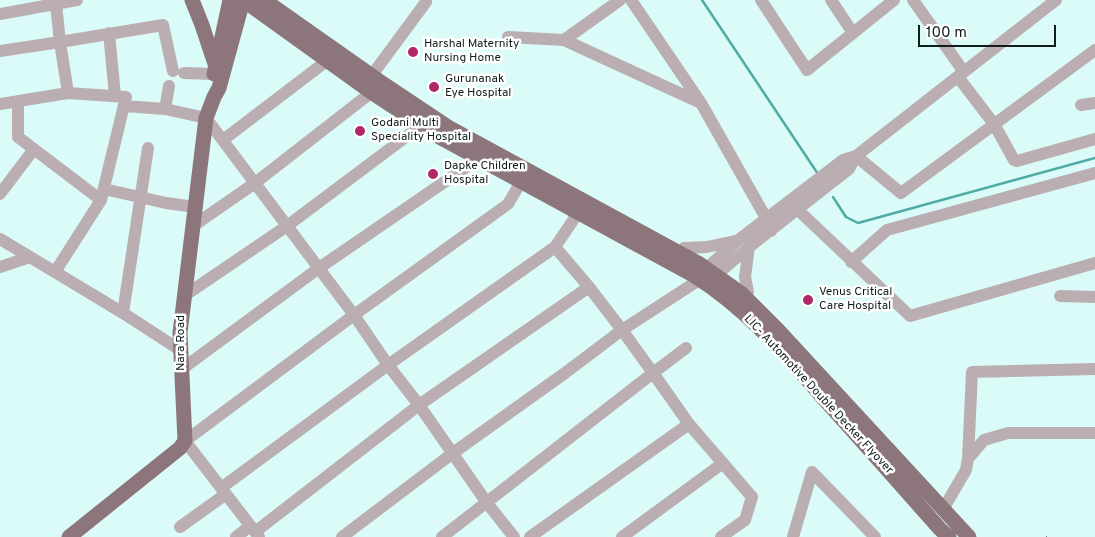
<!DOCTYPE html>
<style>
body{margin:0}
#map{position:relative;width:1095px;height:537px;overflow:hidden;background:#dafbf7;font-family:Overpass,sans-serif}
canvas{display:block}
.scale{position:absolute;left:918px;top:25px;width:138px;height:22px;box-sizing:border-box;border:2px solid #111d1c;border-top:0;padding-left:6px;font-size:15px;line-height:18px;white-space:nowrap;color:#111d1c;-webkit-text-stroke:4px #fff;paint-order:stroke}
</style>
<div id="map">
<canvas width="1095" height="537"></canvas>
<div class="scale">100 m</div>
</div>
<script>
const c = document.querySelector('canvas').getContext('2d');
c.lineJoin = 'round';
function trace(path, color, width, dash) { c.strokeStyle = color; c.lineWidth = width; c.lineCap = dash ? 'butt' : 'round'; c.setLineDash(dash || []); c.stroke(path); }
function write(font, color, halo, rows, align = 'center') {
  c.font = font + ' Overpass,sans-serif'; c.lineWidth = 5; c.setLineDash([]); c.textBaseline = 'middle'; c.strokeStyle = halo; c.fillStyle = color; for (const [text, x, y, turn = 0] of rows) {
    c.save(); c.translate(x, y); c.rotate((+turn || 0) * Math.PI / 180); c.textAlign = isNaN(turn) ? turn : align; if (halo) c.strokeText(text, 0, 0); c.fillText(text, 0, 0); c.restore();
  }
}
trace(new Path2D(`
 M702 0 818 174
 M833 197 846 217 858 223 1095 158`), '#4faba4', 2.5);
trace(new Path2D(`
 M631 0 701 103 766 218 771 231
 M761 0 807 70 894 0
 M831 0 853 33
 M913 0 964 72
 M0 14 77 0
 M109 33 115 96
 M508 37 564 40 701 103
 M564 40 620 0
 M0 51 60 42 56 4
 M375 71 426 2
 M184 73 214 74
 M958 77 994 124 1014 160 1017 161 1095 139
 M18 102V137L101 200 126 97 68 93
 M0 104 68 93 60 42 163 25 173 71
 M1081 105 1095 103
 M124 106 165 109 206 118 354 315 388 365 419 405 487 503 514 537
 M165 109 169 86
 M223 140 324 63
 M856 156 901 193 1095 50
 M104 189 166 203 195 207
 M0 194 34 149
 M798 210 910 316 1095 263
 M193 226 255 183 368 95
 M0 239 123 313 180 350
 M684 248 707 247 735 241
 M851 262 887 230 1095 173
 M0 267 30 257
 M55 272 101 200
 M712 284 721 271 749 247 849 169 856 156
 M748 292 745 277 749 247
 M184 296 287 226 419 127
 M1060 296 1095 297
 M123 313 148 148
 M182 369 319 268 475 161
 M689 424 752 497 745 520 721 537
 M968 459 972 372 1095 369
 M221 488 388 365 555 247 576 216
 M945 506 966 470 968 459 984 440 1008 433H1095
 M180 527 226 494
 M255 532 419 405 589 287 555 247
 M236 537 250 526
 M259 537 185 441 354 315 508 204 525 175
 M342 537 453 453 565 373 622 330 589 287
 M442 537 653 373 622 330 696 282 707 268 737 241 843 160 856 156 1056 0
 M530 537 689 424 653 373 686 348
 M622 537 723 463
 M793 537 812 472 875 537`), '#bbaeb2', 12);
trace(new Path2D(`
 M192 0 202 25 215 64
 M214 74 230 0
 M69 537 180 448 185 441 180 333 206 118 214 97 219 88 242 4 246 0`), '#8c767c', 15);
trace(new Path2D(`
 M247 0 384 98 436 132 486 161 672 259 712 283 753 315 797 362 905 485 954 537
 M1046 537H1047`), '#6c827f', 2.5, [8, 4]);
trace(new Path2D(`
 M243 0 371 92 441 138 693 275C746 308 785 354 826 401 864 443 902 486 940 529L949 537
 M264 0 379 81 448 127 698 263 742 294 778 330 969 537`), '#8c767c', 15);
for (const [x, y, r, color] of [
 [413,52,6,"#b12868"],
 [434,87,6,"#b12868"],
 [360,131,6,"#b12868"],
 [433,174,6,"#b12868"],
 [808,300,6,"#b12868"]
]) { const dot = new Path2D(); dot.arc(x, y, r, 0, 2 * Math.PI); c.fillStyle = color; c.fill(dot); trace(dot, '#fff', 2); }
write('12px', '#111d1c', '#fff', [
 ["Harshal Maternity",424,45],
 ["Nursing Home",424,59],
 ["Gurunanak",445,80],
 ["Eye Hospital",445,94],
 ["Godani Multi",371,124],
 ["Speciality Hospital",371,138],
 ["Dapke Children",444,167],
 ["Hospital",444,181],
 ["Venus Critical",819,293],
 ["Care Hospital",819,307]
], 'left');
write('12px', '#111d1c', '#fff', [
 ["Nara Road",182,343,-90],
 ["LIC- Automotive Double Decker Flyover",818,395,47]
]);
</script>
